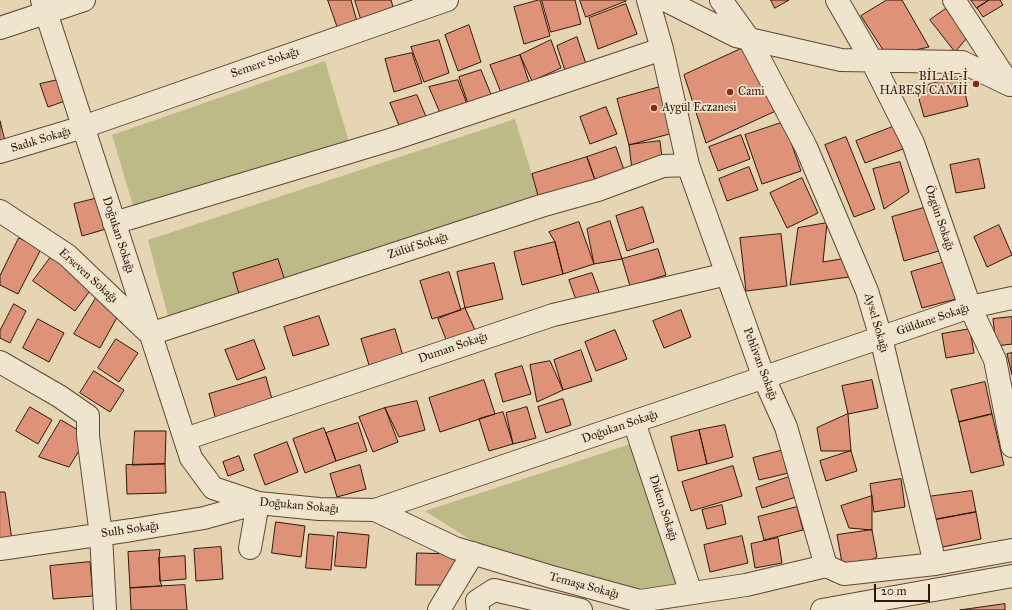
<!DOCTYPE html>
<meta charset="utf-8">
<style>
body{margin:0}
#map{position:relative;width:1012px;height:610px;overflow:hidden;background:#e6d5b2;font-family:"IM FELL Great Primer",serif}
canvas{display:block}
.scale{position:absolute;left:874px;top:584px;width:56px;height:18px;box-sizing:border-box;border:2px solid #32160a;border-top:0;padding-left:5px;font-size:12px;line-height:14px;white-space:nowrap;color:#32160a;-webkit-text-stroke:3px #efe4cd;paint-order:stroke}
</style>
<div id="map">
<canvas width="1012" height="610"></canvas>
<div class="scale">20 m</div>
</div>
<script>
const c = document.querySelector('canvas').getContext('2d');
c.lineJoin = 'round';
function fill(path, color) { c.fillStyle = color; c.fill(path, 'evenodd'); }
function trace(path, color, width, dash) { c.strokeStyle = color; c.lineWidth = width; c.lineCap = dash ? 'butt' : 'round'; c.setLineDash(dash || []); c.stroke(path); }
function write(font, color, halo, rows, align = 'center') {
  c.font = font + ' "IM FELL Great Primer",serif'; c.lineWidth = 3.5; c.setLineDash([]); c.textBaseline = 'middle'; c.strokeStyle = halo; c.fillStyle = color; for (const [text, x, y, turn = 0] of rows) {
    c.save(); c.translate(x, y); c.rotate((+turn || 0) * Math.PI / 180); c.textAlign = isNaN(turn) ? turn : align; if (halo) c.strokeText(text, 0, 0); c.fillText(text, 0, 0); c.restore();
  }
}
fill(new Path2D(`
 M325 61 352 152 137 219 112 135Z
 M515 119 542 208 173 335 148 240Z
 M640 441 685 589 625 588 507 563 425 511Z`), '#bcbb87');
const building = new Path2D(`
 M328 0H351L358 25 339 31Z
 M355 0H391L395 14 363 25Z
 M540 0 550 36 524 44 514 7Z
 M542 0H575L581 24 551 32Z
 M580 0H626V1L586 17Z
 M771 0H789L775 8Z
 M887 0H902L929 47 887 56 861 16Z
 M971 0H989L977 8Z
 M989 0H1000L1003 5 983 17 977 8Z
 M626 4 637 34 598 49 589 18Z
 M947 8 966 39 955 52 930 20Z
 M469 25 481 62 458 71 445 35Z
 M577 37 587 67 567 77 557 46Z
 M439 40 449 73 424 82 411 47Z
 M551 40 561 68 532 81 520 55Z
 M743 48 780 109 706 143 684 75Z
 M412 53 422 83 394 92 385 59Z
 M520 55 531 88 504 100 490 65Z
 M481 70 493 99 469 107 459 77Z
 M961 76 968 106 924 117 916 88Z
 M58 80 65 101 48 107 40 84Z
 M458 80 467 104 440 113 429 87Z
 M660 87 673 133 629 145 617 99Z
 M417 95 429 124 402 133 390 103Z
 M606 107 617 134 590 144 580 117Z
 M0 121 5 141 0 143Z
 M784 122 801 171 762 184 745 135Z
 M895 126 903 149 865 163 856 141Z
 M741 135 750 159 718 171 709 147Z
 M846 137 875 209 854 217 825 145Z
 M660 141 663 166 632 170 629 145Z
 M616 147 624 170 595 180 587 157Z
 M587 157 595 180 541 206 532 174Z
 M979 159 985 188 956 193 950 165Z
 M900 162 909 192 884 209 873 169Z
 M749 167 758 190 727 201 719 179Z
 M802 178 818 213 787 228 770 193Z
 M98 198 106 229 82 236 74 204Z
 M643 207 654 242 627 251 616 216Z
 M927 207 939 251 904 261 892 217Z
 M610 221 622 259 594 264 587 229Z
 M579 222 594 264 563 274 555 242 549 232Z
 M827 223 823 262 847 258 849 277 790 285 798 228Z
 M999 225 1012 255 987 267 974 237Z
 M781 234 787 286 746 291 740 238Z
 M19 238 41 249 18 294 0 285V276Z
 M555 242 563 274 522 285 514 252Z
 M658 249 666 275 630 286 622 259Z
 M51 257 92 288 75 311 33 281Z
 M278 259 286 284 240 298 233 273Z
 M945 262 956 299 922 308 911 272Z
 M494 263 503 299 465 308 457 272Z
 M449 272 461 310 432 319 420 281Z
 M592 273 599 292 576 300 569 280Z
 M96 298 120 312 100 348 74 334Z
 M14 304 26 311 10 343 0 338V331Z
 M465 308 475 330 447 342 438 319Z
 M681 310 691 337 664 348 653 321Z
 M319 316 329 345 293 356 284 327Z
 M1012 317V344L996 346 993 319Z
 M38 319 64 333 49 362 23 348Z
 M395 329 403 356 369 365 361 339Z
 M970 329 974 353 946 358 942 334Z
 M615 330 627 359 596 371 585 342Z
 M116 339 138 353 119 382 98 368Z
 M254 340 265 369 237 380 225 350Z
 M581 350 592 381 563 390 554 360Z
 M1012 353V375L1007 354Z
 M550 361 563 390 537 402 530 365Z
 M522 366 531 394 503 402 495 374Z
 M94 371 124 390 110 412 80 393Z
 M266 377 273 403 216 420 209 394Z
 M484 380 495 414 440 432 429 398Z
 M872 380 878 408 848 414 842 386Z
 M985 382 992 414 959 422 951 390Z
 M563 399 571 425 546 433 538 407Z
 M417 401 425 430 399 437 385 408Z
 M30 407 52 420 38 444 16 431Z
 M527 407 536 438 513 444 506 413Z
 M385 408 398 442 373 452 359 417Z
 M503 412 513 444 489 451 479 419Z
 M848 414 851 451H821L817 428Z
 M992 414 1004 465 971 473 959 422Z
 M61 420 88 436 69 467 39 457Z
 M358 423 367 451 336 461 326 433Z
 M725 425 733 457 707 464 699 430Z
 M324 428 336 461 305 473 293 439Z
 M699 430 707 464 678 471 671 437Z
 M135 431H166L165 464 133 465Z
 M287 442 298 472 265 485 254 455Z
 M788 449 793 472 759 480 753 458Z
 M851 451 857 471 826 481 820 461Z
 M239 456 244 470 228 476 223 462Z
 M165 464 166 493 127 494 126 465Z
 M360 465 366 489 337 497 330 474Z
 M733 466 742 496 691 511 682 482Z
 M795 475 802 495 762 508 756 488Z
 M901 479 905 507 874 512 870 484Z
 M972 491 976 512 933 520 927 497Z
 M0 492H5L12 540 0 542Z
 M872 496V530L849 528 841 506Z
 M722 505 726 524 707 529 702 510Z
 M797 507 803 530 764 540 758 517Z
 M976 512 981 539 938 548 933 520Z
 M276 522 305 526 301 557 272 553Z
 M872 530 877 557 844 574 837 535Z
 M338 532 369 535 366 568 335 566Z
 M309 534 334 536 331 570 306 568Z
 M742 536 748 563 710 572 704 545Z
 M778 538 782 563 755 568 751 544Z
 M221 547 223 579 196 581 194 549Z
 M160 550 159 558 160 581 162 586 130 588 128 552Z
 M417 553 455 554V585H416Z
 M185 556 186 579 160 581 159 558Z
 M90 562 93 596 53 599 50 566Z
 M185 585 187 610H131L130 588Z
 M1005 604V610H960Z`);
fill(building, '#de9277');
trace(building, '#32160a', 1);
const minor = new Path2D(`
 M42 0 191 458 213 488 258 503 319 509 375 510 970 307 1012 298
 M648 0 662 49
 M665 0 736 36 841 60 962 62 1010 85 1012 84
 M721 0 749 39 806 147 867 291 881 338 935 564 844 574 826 566
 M837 0 872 61 913 143 970 307 995 360 1012 446
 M954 0 1009 84
 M0 28 84 0
 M0 152 83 127 447 0
 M0 211 67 255 150 334 541 206 598 190 663 166 688 165
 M114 223 393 139 662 49 688 165 764 378 786 427 826 566
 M0 362 59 396 88 416V436L101 535 105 610
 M634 422 691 593
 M185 439 553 315 727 274
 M375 510 455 548 552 577 640 601 746 585 826 566
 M250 548 258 503
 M0 549 132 530 204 518 258 503
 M935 564 1012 550
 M439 610 473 553
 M478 610 477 601 494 590 581 610
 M822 610 1012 576`);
trace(minor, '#5f4634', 24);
trace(minor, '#efe4cd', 22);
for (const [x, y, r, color] of [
 [976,84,4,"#8f2418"],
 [730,92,4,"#8f2418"],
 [654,108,4,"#8f2418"]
]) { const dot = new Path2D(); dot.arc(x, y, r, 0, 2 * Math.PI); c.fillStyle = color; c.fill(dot); trace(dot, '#efe4cd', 1.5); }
write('12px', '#32160a', '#efe4cd', [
 ["Semere Sokağı",265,63,-19],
 ["Sadık Sokağı",41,140,-17],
 ["Özgün Sokağı",939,218,71],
 ["Doğukan Sokağı",118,235,72],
 ["Zülüf Sokağı",418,246,-18],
 ["Erseven Sokağı",88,276,42],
 ["Güldane Sokağı",933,320,-19],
 ["Aysel Sokağı",876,323,74],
 ["Duman Sokağı",453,348,-19],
 ["Pehlivan Sokağı",760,364,69],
 ["Doğukan Sokağı",620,427,-19],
 ["Doğukan Sokağı",299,506,5],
 ["Didem Sokağı",663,508,72],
 ["Sulh Sokağı",130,530,-8],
 ["Temaşa Sokağı",584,586,15]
]);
write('12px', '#32160a', '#efe4cd', [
 ["BİLAL-İ",968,77,"right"],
 ["HABEŞİ CAMİİ",968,91,"right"],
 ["Cami",738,92],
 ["Aygül Eczanesi",662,108]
], 'left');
</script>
